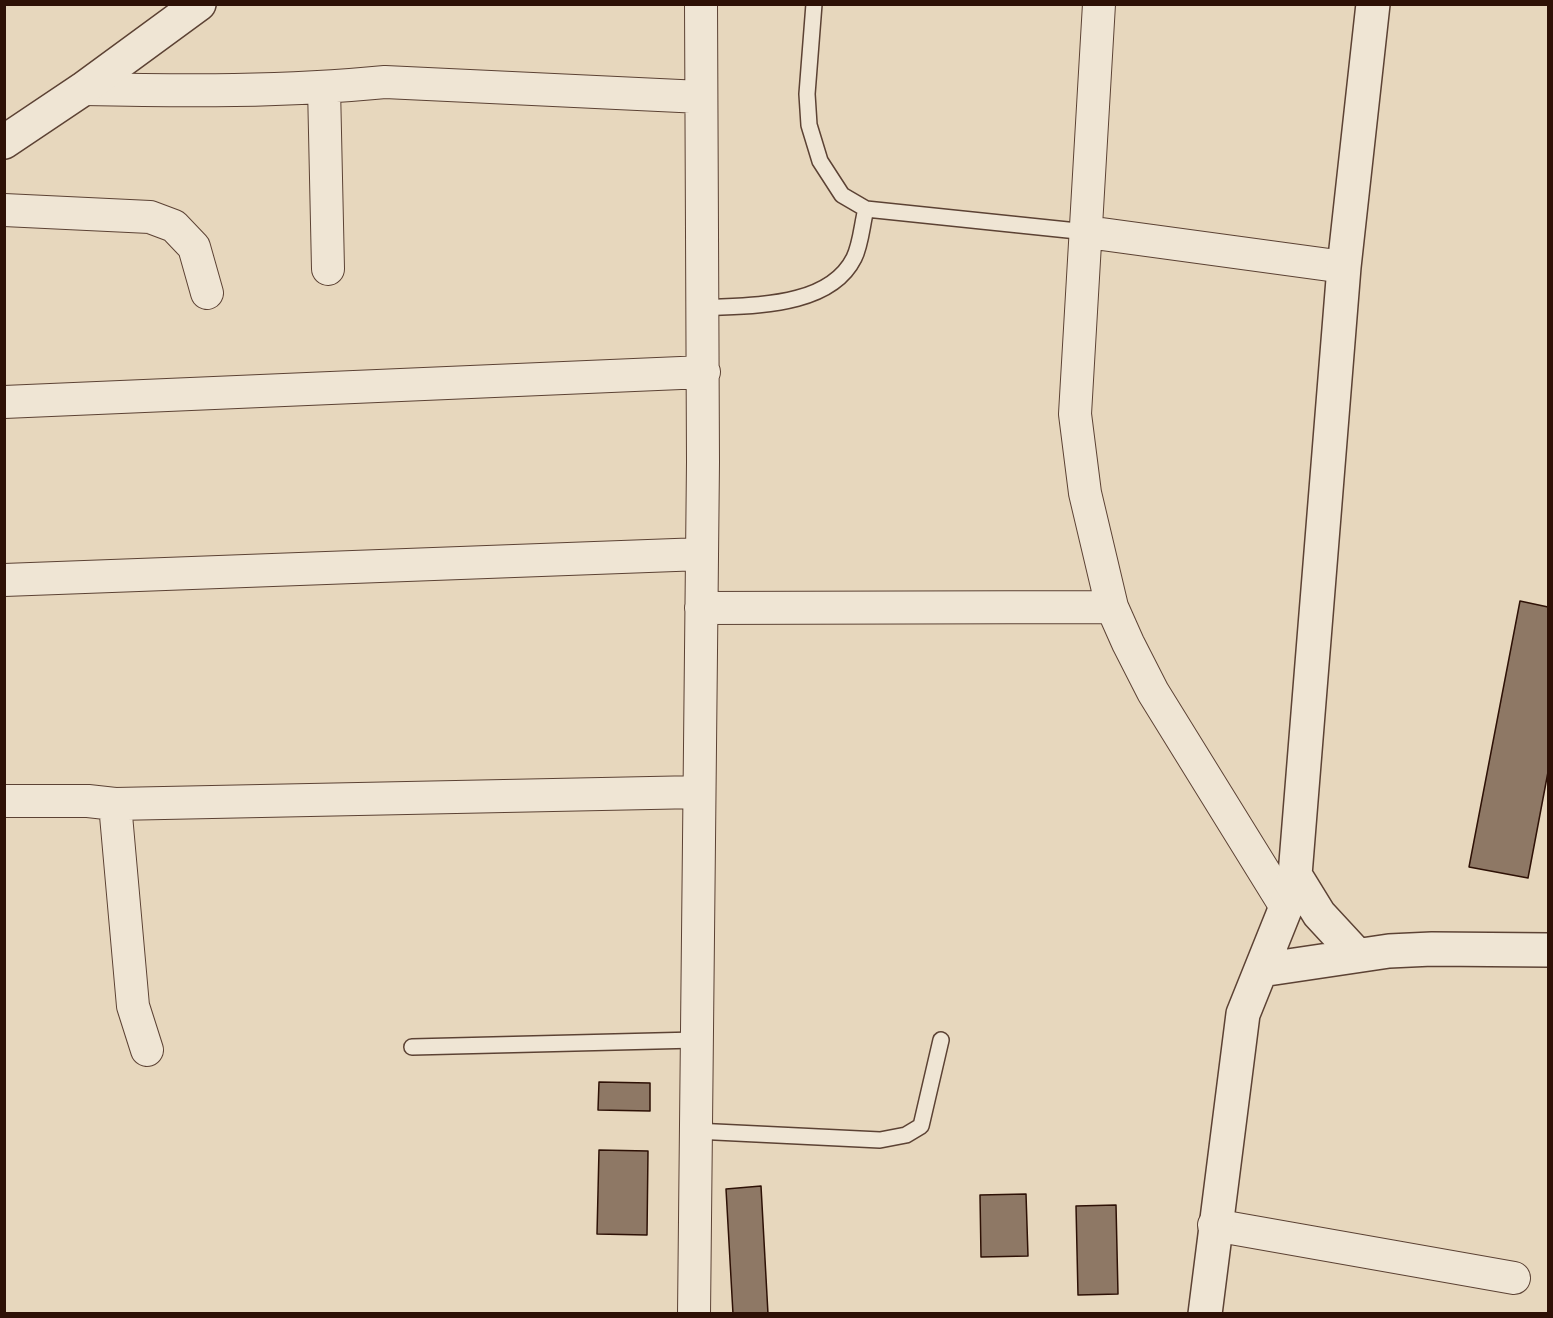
<!DOCTYPE html>
<style>
body{margin:0}
#map{position:relative;width:1553px;height:1318px;overflow:hidden;background:#e7d7bd;font-family:"IM FELL Double Pica",serif}
canvas{display:block}
.frame{position:absolute;inset:0;border:6px solid #2e1106;pointer-events:none}
</style>
<div id="map">
<canvas width="1553" height="1318"></canvas>
<div class="frame"></div>
</div>
<script>
const c = document.querySelector('canvas').getContext('2d');
c.lineJoin = 'round';
function fill(path, color) { c.fillStyle = color; c.fill(path, 'evenodd'); }
function trace(path, color, width, dash) { c.strokeStyle = color; c.lineWidth = width; c.lineCap = dash ? 'butt' : 'round'; c.setLineDash(dash || []); c.stroke(path); }
const building = new Path2D(`
 M1520 601 1548 607V772L1528 878 1469 867Z
 M599 1082 650 1083V1111L598 1110Z
 M599 1150 648 1151 647 1235 597 1234Z
 M761 1186 768 1314H733L726 1189Z
 M1026 1194 1028 1256 981 1257 980 1195Z
 M1116 1205 1118 1294 1078 1295 1076 1206Z`);
fill(building, '#8e7865');
trace(building, '#2e1106', 1.5);
const service = new Path2D(`
 M814 4 807 94 809 125 820 161 842 195 866 209 1087 232
 M704 308C751 305 829 308 854 258 861 244 862 224 866 209
 M412 1047 696 1040
 M695 1131 880 1140 906 1135 921 1126 941 1040`);
const minor = new Path2D(`
 M1099 4 1075 414 1085 493 1112 607 1128 643 1153 692 1286 907
 M324 87 328 269
 M83 89C184 91 285 92 385 82L701 97
 M4 210 150 217 174 226 194 247 207 293
 M1087 232 1344 267
 M4 402 704 372
 M4 580 702 554
 M701 608 1112 607
 M4 801H88L115 804 699 792
 M115 804 133 1006 147 1050
 M1214 1225 1514 1278
 M694 1314 703 462 701 4`);
const tertiary = new Path2D(`
 M4 142 83 89 199 4
 M1295 875 1319 914 1356 954
 M1261 970 1389 951 1432 949 1548 950
 M1205 1314 1243 1014 1286 907 1295 875 1344 267 1373 4`);
trace(service, '#5c4234', 18);
trace(minor, '#5c4234', 34);
trace(tertiary, '#5c4234', 36);
trace(service, '#efe5d4', 15);
trace(minor, '#efe5d4', 32);
trace(tertiary, '#efe5d4', 33);
</script>
